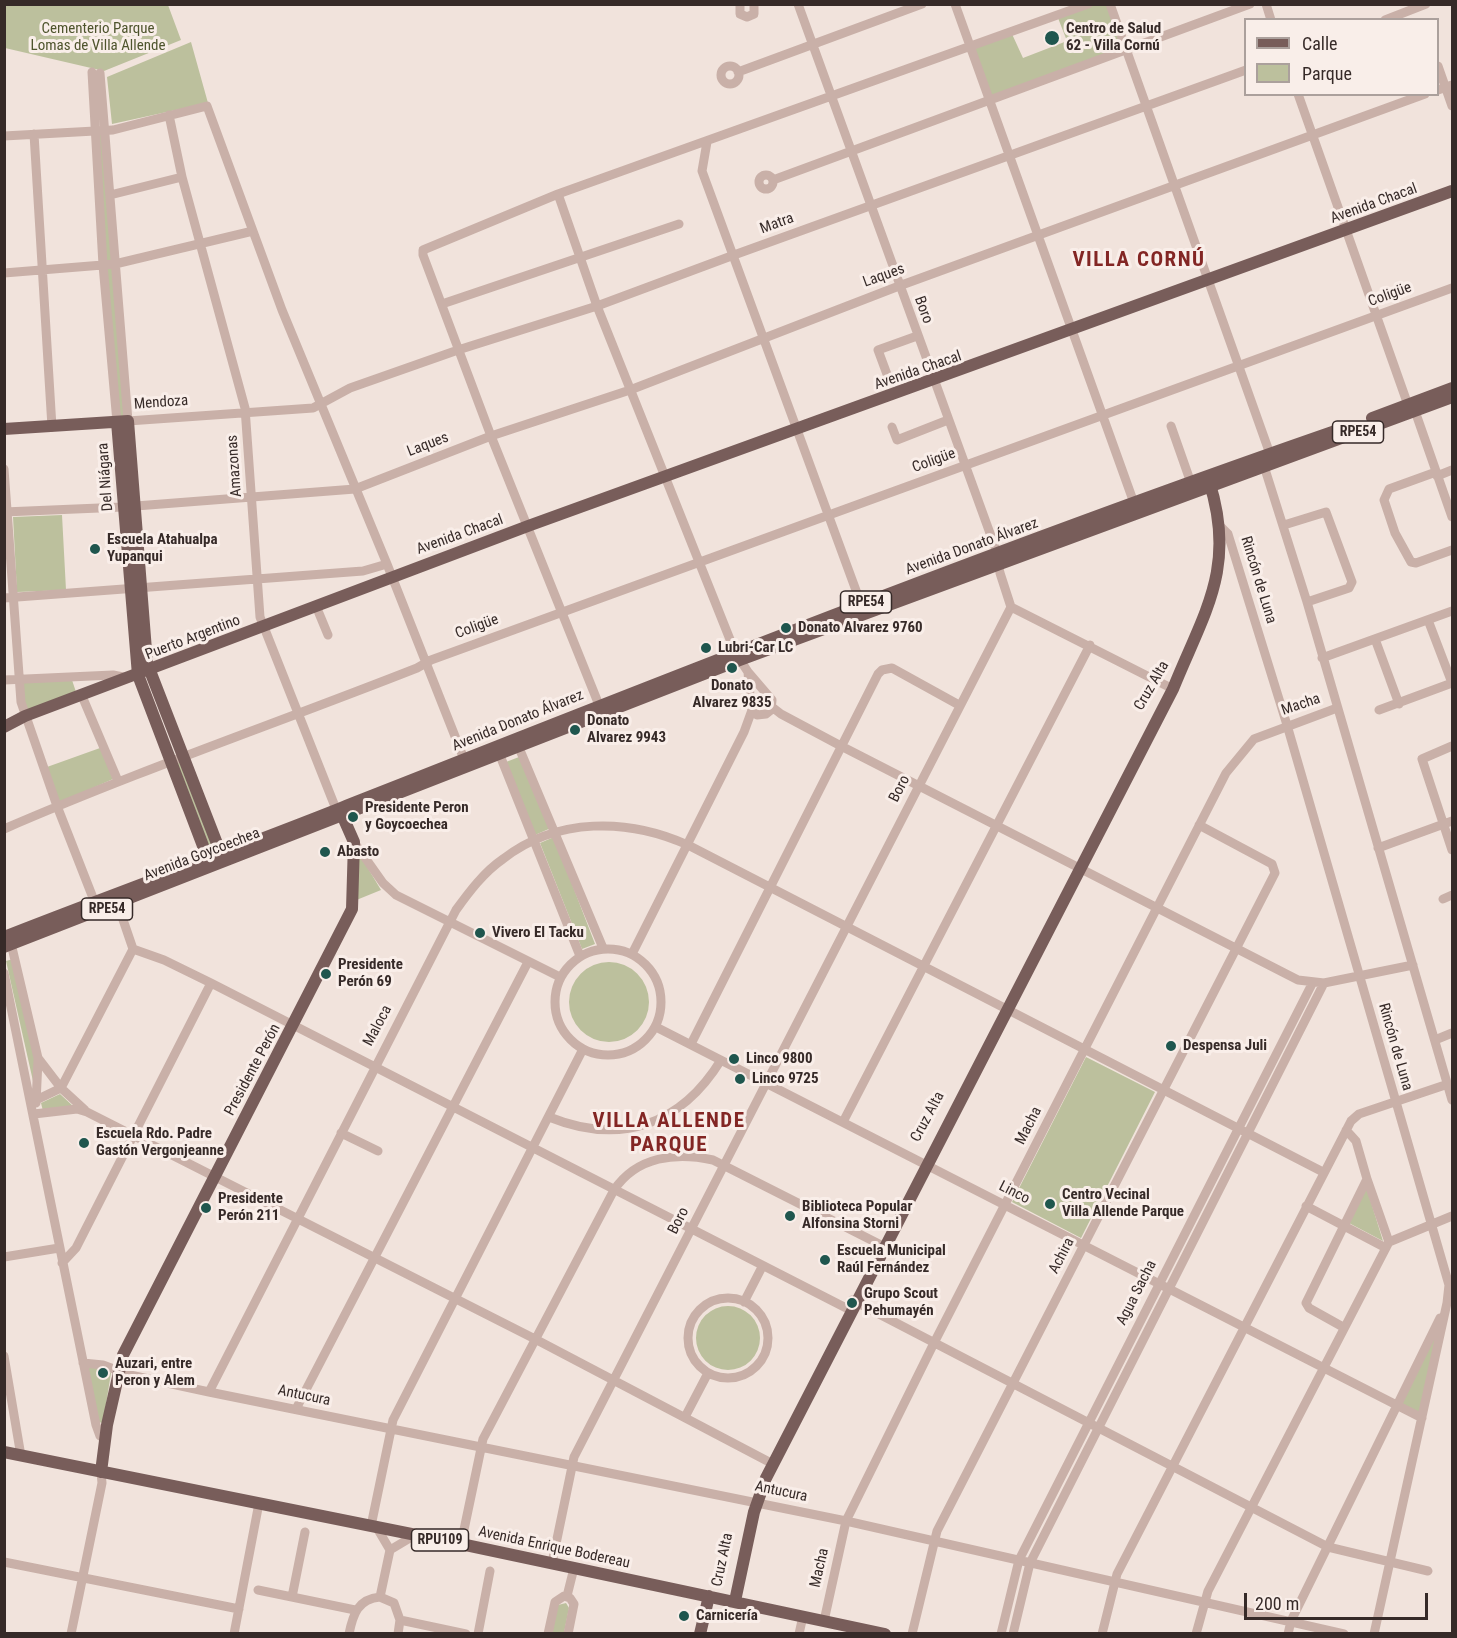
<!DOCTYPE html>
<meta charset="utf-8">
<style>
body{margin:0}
#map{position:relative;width:1457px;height:1638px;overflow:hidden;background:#f1e3dc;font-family:"Roboto Condensed",sans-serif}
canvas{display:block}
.frame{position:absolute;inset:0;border:6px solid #362a28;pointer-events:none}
.legend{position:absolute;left:1244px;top:18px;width:195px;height:78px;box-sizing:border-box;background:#f9eee9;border:2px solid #aba09c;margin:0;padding:8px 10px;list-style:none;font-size:18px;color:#362a28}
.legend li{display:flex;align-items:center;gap:12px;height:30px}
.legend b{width:30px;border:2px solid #aba09c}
.scale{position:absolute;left:1244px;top:1593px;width:184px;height:27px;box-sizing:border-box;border:3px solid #362a28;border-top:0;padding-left:8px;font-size:18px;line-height:21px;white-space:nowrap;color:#362a28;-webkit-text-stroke:4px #f9eee9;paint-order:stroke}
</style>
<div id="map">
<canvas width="1457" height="1638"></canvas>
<div class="frame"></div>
<ul class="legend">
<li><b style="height:8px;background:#785d5a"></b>Calle</li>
<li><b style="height:16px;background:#bcc09d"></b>Parque</li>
</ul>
<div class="scale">200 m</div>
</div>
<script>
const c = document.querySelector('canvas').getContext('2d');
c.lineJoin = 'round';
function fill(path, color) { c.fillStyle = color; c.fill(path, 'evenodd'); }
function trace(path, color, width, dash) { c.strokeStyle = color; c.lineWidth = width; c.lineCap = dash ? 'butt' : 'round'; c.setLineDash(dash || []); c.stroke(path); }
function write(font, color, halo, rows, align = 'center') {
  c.font = font + ' "Roboto Condensed",sans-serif'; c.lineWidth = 6; c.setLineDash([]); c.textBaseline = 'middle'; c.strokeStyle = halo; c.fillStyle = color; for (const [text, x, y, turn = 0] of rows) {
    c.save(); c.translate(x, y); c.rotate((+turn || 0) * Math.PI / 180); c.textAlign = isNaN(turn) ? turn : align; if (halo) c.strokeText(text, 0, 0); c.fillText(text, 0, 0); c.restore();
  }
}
fill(new Path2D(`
 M1094 4 1107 5 1123 48 990 97 974 49 1012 34 1023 58 1067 41 1058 18Z
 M4 5H168L181 40 104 71 5 48Z
 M191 42 208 103 112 124 107 77Z
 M97 130H102L112 262 105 263Z
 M113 265 125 420H118L106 266Z
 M62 515 66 590 17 592 13 517Z
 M71 677 77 695 26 712 20 681Z
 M100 748 113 779 59 803 47 767Z
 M519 757 551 828 535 835 506 762Z
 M183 759 216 851 209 854 174 762Z
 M554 837 595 944 582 949 540 843Z
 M357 850 381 890 354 901Z
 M13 959 34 1056 35 1090 6 961Z
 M569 1002a40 40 0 1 1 80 0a40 40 0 1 1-80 0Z
 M1086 1057 1155 1092 1081 1238 1012 1202Z
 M60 1094 74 1107 43 1111 41 1103Z
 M1366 1186 1383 1241 1347 1222Z
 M696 1338a32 32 0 1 1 64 0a32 32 0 1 1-64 0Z
 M1446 1311 1420 1420 1399 1409Z
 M88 1366 108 1370 111 1373 103 1423 98 1422Z
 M566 1603 569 1608 564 1633 551 1634 558 1605Z`), '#bcc09d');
trace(new Path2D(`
 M740 4V14L747 17 754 14V4
 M955 4 1134 503
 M1110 4 1270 454
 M1266 4 1271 20
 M1385 20 1426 4
 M1438 66 1452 106
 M721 75a9 9 0 1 1 18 0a9 9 0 1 1-18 0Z
 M92 72 103 265 117 422
 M738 72 922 4
 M100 73 128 421 313 408 350 388 458 350 597 306 734 255 1246 70
 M1438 90 1452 85
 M1298 94 1408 405
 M169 115 182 177 245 408 260 617 334 804 340 813
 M34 134 52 427
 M4 136 113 130 207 106 282 310 387 564 464 759
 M707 142 702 171 861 604
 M759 182a7 7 0 1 1 14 0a7 7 0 1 1-14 0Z
 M773 180 1250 4
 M558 194 597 306 735 652 748 672 772 700 771 710 766 714 757 715 751 707 748 672
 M110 195 182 177
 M4 273 115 264 253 231
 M442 304 679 224
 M888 377 878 350 917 336
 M1415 411 1452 517
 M1171 426 1191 483
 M892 427 897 440 948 420
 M1264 466 1307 602 1452 1100
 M4 469 21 702 57 806 95 903
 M1436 472 1389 489 1384 500 1395 533 1411 562 1416 563 1452 550
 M1437 476 1452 470
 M4 512 123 507 355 489 491 436 630 390 899 286 1425 94
 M1284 525 1326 512 1352 582 1349 588 1307 602
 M1220 526 1228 534 1287 725 1449 1285 1447 1303 1374 1634
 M4 598 363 571 387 564
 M316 606 328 635
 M1011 607 1173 689
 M1375 639 1399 704
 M1322 658 1452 611
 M4 680 113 675 128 678
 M82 696 118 781
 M599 705 491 436 423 255V250L558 194 1088 4
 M772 707 781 714 841 746 1298 980 1324 983 1413 965
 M1379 710 1452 683 1428 620
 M517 743 603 948
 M1452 746 1422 759 1452 850
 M497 748 580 956
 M4 829C140 770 280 722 417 668L431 660 1452 288
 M354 842 383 883 396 895 560 977
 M1378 848 1452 821
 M1443 899 1452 895
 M118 905 133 949
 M10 939 38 1058 61 1088 85 1110
 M555 1002a53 53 0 1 1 106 0a53 53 0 1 1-106 0Z
 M133 949 164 960 211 983 852 1311
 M632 954 744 732 752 710
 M4 973 96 1425 100 1436 105 1439
 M656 1027 1422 1418
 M1435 1040 1452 1033
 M691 1044 878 674 882 670 892 668 959 705
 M32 1102 61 1088 133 949
 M36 1103 38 1060
 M34 1114 77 1109 87 1112 535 1339 773 1464
 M549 1117C621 1146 681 1125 721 1060
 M843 1122 1090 645
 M341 1133 378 1151
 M1306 1206 1386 1248
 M1389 1242 1452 1216
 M4 1257 59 1248
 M62 1263 76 1248 211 983
 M688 1338a40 40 0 1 1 80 0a40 40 0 1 1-80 0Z
 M852 1300 1328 1547 1428 1571
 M744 1302 762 1267
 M1343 1327 1309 1308 1306 1303 1367 1179 1356 1141 1346 1130
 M4 1356 21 1456
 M83 1363 103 1365 130 1375 209 1392 846 1521 1344 1634
 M209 1392 456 910C469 892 484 872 503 859 557 817 628 818 688 845L1323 1172
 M296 1409 528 962
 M685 1417 708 1373
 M371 1526 393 1420 583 1049
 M377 1528 390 1550 380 1597 394 1603 400 1620 466 1634
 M461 1544 483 1439 614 1190C637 1156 676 1152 713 1160L885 1247
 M390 1550 415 1535
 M4 1562 239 1609
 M552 1563 574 1457 1011 607 1000 573 995 547 798 4
 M258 1590 355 1610
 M567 1596 574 1568
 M292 1597 305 1532
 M824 1621 846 1521 934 1343 1226 773 1254 739 1337 708
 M71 1634 102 1483 101 1472
 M234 1634 259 1503
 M349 1634C353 1614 358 1599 380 1597
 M398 1634 400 1620
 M478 1634 490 1571
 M548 1634 555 1602 564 1596 570 1598 574 1604 568 1634
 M799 1634 803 1616
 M912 1634 937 1531 1275 873 1272 864 1199 825
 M1001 1634 1019 1560 1313 982
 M1013 1634 1030 1563 1324 983
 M1102 1634 1117 1574 1351 1121 1359 1114 1448 1084
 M1196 1634 1208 1591 1389 1242 1367 1179
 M1288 1634 1291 1621 1440 1318`), '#c9b0a8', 9);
trace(new Path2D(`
 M1372 418 1452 388
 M117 422 138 675 208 859
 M4 429 128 421 147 663 221 854
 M4 727 25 716 528 526 1452 191
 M4 937C116 893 230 852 341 808 675 676 1008 544 1347 427
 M4 947 740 660 1452 397
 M4 1452 461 1544 885 1634
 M101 1472 107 1425 123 1355 352 909 354 842 343 817
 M735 1601 754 1512 766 1478 1173 689C1204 612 1237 568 1209 481
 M700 1634 709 1596`), '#785d5a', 12);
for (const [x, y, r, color] of [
 [1052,38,8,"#1f564e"],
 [95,549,6,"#1f564e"],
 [786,628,6,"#1f564e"],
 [706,648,6,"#1f564e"],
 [732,668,6,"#1f564e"],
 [575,730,6,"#1f564e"],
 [353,817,6,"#1f564e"],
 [325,852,6,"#1f564e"],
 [480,933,6,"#1f564e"],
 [326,974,6,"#1f564e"],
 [1171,1046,6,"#1f564e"],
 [734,1059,6,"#1f564e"],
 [740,1079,6,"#1f564e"],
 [84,1143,6,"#1f564e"],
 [1050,1204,6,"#1f564e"],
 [206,1208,6,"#1f564e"],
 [790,1216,6,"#1f564e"],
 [825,1260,6,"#1f564e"],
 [852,1303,6,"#1f564e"],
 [103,1373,6,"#1f564e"],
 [684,1616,6,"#1f564e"]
]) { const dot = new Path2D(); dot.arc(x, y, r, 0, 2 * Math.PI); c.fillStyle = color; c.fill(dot); trace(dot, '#f9eee9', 2); }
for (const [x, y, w] of [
 [1358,432,51],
 [866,602,51],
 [107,909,51],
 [440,1540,57]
]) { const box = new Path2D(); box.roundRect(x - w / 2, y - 11, w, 22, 4.5); c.fillStyle = '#f9eee9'; c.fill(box); trace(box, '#362a28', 1.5); }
write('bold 14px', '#362a28', null, [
 ["RPE54",1358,432],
 ["RPE54",866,602],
 ["RPE54",107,909],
 ["RPU109",440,1540]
]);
write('15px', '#4e542d', '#f9eee9', [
 ["Cementerio Parque",98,29],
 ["Lomas de Villa Allende",98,46]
]);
write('bold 15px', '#362a28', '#f9eee9', [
 ["Centro de Salud",1066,29],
 ["62 - Villa Cornú",1066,46],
 ["Escuela Atahualpa",107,540],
 ["Yupanqui",107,557],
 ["Donato Alvarez 9760",798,628],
 ["Lubri-Car LC",718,648],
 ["Donato",732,686,"center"],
 ["Alvarez 9835",732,703,"center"],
 ["Donato",587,721],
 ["Alvarez 9943",587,738],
 ["Presidente Peron",365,808],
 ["y Goycoechea",365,825],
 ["Abasto",337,852],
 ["Vivero El Tacku",492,933],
 ["Presidente",338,965],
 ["Perón 69",338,982],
 ["Despensa Juli",1183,1046],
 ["Linco 9800",746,1059],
 ["Linco 9725",752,1079],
 ["Escuela Rdo. Padre",96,1134],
 ["Gastón Vergonjeanne",96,1151],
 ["Centro Vecinal",1062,1195],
 ["Villa Allende Parque",1062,1212],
 ["Presidente",218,1199],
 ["Perón 211",218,1216],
 ["Biblioteca Popular",802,1207],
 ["Alfonsina Storni",802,1224],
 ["Escuela Municipal",837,1251],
 ["Raúl Fernández",837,1268],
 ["Grupo Scout",864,1294],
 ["Pehumayén",864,1311],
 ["Auzari, entre",115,1364],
 ["Peron y Alem",115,1381],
 ["Carnicería",696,1616]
], 'left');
write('15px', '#362a28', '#f9eee9', [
 ["Avenida Chacal",1374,204,-20],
 ["Matra",777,224,-20],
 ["Laques",884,276,-20],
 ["Coligüe",1390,295,-20],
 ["Boro",923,310,70],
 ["Avenida Chacal",918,371,-19],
 ["Mendoza",161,403,-4],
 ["Laques",428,445,-21],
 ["Coligüe",934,461,-20],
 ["Amazonas",235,466,-94],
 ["Del Niágara",106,477,-94],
 ["Avenida Chacal",460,535,-20],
 ["Avenida Donato Álvarez",972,547,-20],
 ["Rincón de Luna",1258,580,73],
 ["Coligüe",477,627,-20],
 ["Puerto Argentino",193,638,-21],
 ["Cruz Alta",1152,686,-60],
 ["Macha",1301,705,-19],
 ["Avenida Donato Álvarez",518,721,-22],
 ["Boro",900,789,-63],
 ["Avenida Goycoechea",202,855,-21],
 ["Maloca",378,1026,-62],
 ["Rincón de Luna",1395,1047,74],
 ["Presidente Perón",253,1070,-62],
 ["Cruz Alta",928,1117,-62],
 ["Macha",1029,1126,-63],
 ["Linco",1014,1193,27],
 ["Boro",679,1221,-63],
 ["Achira",1062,1256,-63],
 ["Agua Sacha",1137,1293,-63],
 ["Antucura",304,1396,12],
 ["Antucura",781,1492,12],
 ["Avenida Enrique Bodereau",554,1548,12],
 ["Cruz Alta",723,1560,-78],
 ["Macha",820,1568,-77]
]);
c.letterSpacing = '1.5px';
write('bold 21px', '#832624', '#f9eee9', [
 ["VILLA CORNÚ",1139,261],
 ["VILLA ALLENDE",669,1122],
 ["PARQUE",669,1146]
]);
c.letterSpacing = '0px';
</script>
